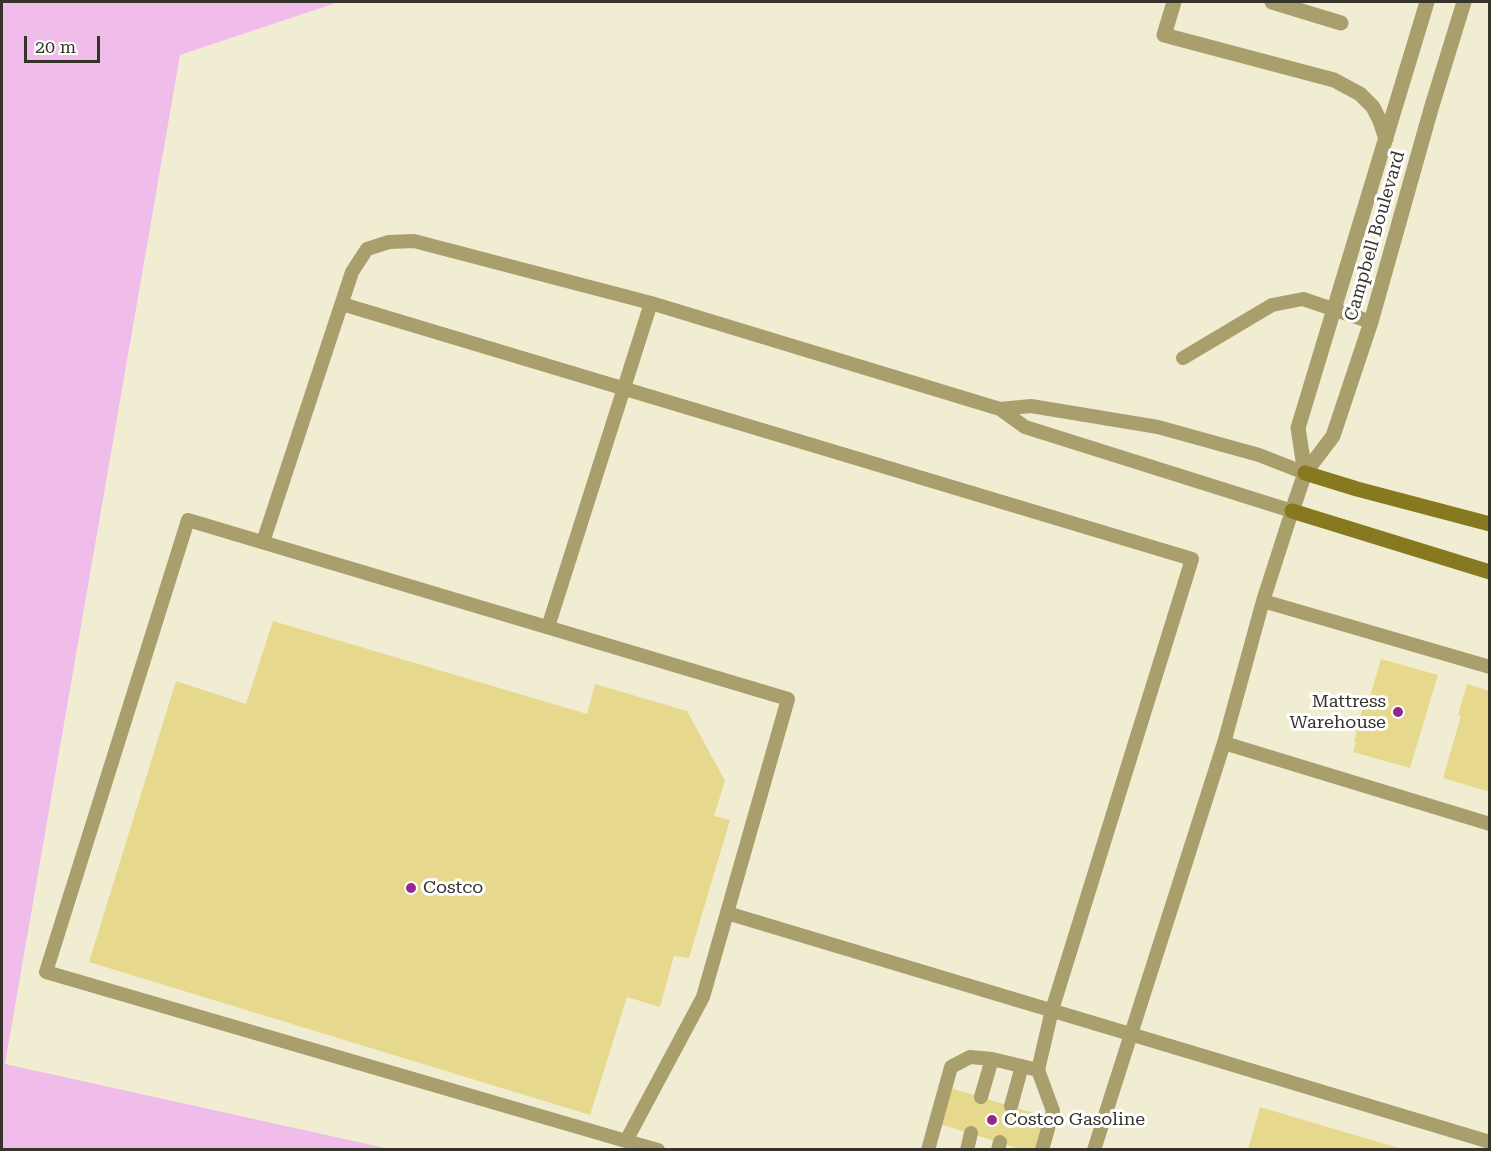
<!DOCTYPE html>
<style>
body{margin:0}
#map{position:relative;width:1491px;height:1151px;overflow:hidden;background:#f1edd2;font-family:"Roboto Serif",serif}
canvas{display:block}
.frame{position:absolute;inset:0;border:3px solid #36342a;pointer-events:none}
.scale{position:absolute;left:24px;top:36px;width:76px;height:27px;box-sizing:border-box;border:3px solid #36342a;border-top:0;padding-left:8px;font-size:18px;line-height:21px;white-space:nowrap;color:#36342a;-webkit-text-stroke:4px #fff;paint-order:stroke}
</style>
<div id="map">
<canvas width="1491" height="1151"></canvas>
<div class="frame"></div>
<div class="scale">20 m</div>
</div>
<script>
const c = document.querySelector('canvas').getContext('2d');
c.lineJoin = 'round';
function fill(path, color) { c.fillStyle = color; c.fill(path, 'evenodd'); }
function trace(path, color, width, dash) { c.strokeStyle = color; c.lineWidth = width; c.lineCap = dash ? 'butt' : 'round'; c.setLineDash(dash || []); c.stroke(path); }
function write(font, color, halo, rows, align = 'center') {
  c.font = font + ' "Roboto Serif",serif'; c.lineWidth = 6; c.setLineDash([]); c.textBaseline = 'middle'; c.strokeStyle = halo; c.fillStyle = color; for (const [text, x, y, turn = 0] of rows) {
    c.save(); c.translate(x, y); c.rotate((+turn || 0) * Math.PI / 180); c.textAlign = isNaN(turn) ? turn : align; if (halo) c.strokeText(text, 0, 0); c.fillText(text, 0, 0); c.restore();
  }
}
fill(new Path2D(`
 M2 2H339L180 55 5 1064 390 1149H2Z`), '#f0bdeb');
fill(new Path2D(`
 M273 621 587 714 595 684 687 711 725 781 714 816 730 820 689 958 674 956 660 1007 627 997 590 1115 89 962 176 681 246 704Z
 M1381 659 1438 675 1410 768 1353 752 1356 742 1354 741 1366 696 1370 697Z
 M1467 684 1490 691V792L1443 778 1461 716 1458 715Z
 M947 1087 1047 1117 1036 1150H1023L937 1123Z
 M1260 1107 1402 1149V1150H1248Z`), '#e6d98d');
trace(new Path2D(`
 M651 303 1000 409 1025 427 1292 511 1263 601 1224 743 1094 1150
 M342 304 1192 559 1052 1010 1038 1070 1053 1111 1042 1150
 M1183 358 1272 305 1303 299 1371 322
 M1000 409 1031 406 1158 427 1259 455 1305 473
 M188 520 788 699 703 997 626 1141 46 972Z
 M263 542 352 272 367 249 389 242 414 241 651 303 548 627
 M1263 601 1490 667
 M1224 743 1490 824
 M727 913 1490 1142
 M981 1097 992 1059
 M1011 1106 1022 1066
 M626 1141 658 1150
 M928 1150 951 1067 970 1057 992 1059 1038 1070
 M967 1150 971 1133
 M998 1150 1000 1142`), '#a89f6c', 14);
trace(new Path2D(`
 M1174 2 1164 35 1334 80 1360 94 1373 107 1380 121 1386 139
 M1272 2 1341 23
 M1305 473 1298 428 1427 2
 M1292 511 1305 473 1333 436 1371 322 1431 109 1464 2`), '#a89f6c', 15);
trace(new Path2D(`
 M1305 473 1357 489 1490 524
 M1292 511 1490 572`), '#877920', 15);
for (const [x, y, r, color] of [
 [1398,712,6,"#90288d"],
 [411,888,6,"#90288d"],
 [992,1120,6,"#90288d"]
]) { const dot = new Path2D(); dot.arc(x, y, r, 0, 2 * Math.PI); c.fillStyle = color; c.fill(dot); trace(dot, '#fff', 2); }
write('18px', '#36342a', '#fff', [
 ["Campbell Boulevard",1375,236,-74]
]);
write('18px', '#36342a', '#fff', [
 ["Mattress",1386,702,"right"],
 ["Warehouse",1386,723,"right"],
 ["Costco",423,888],
 ["Costco Gasoline",1004,1120]
], 'left');
</script>
